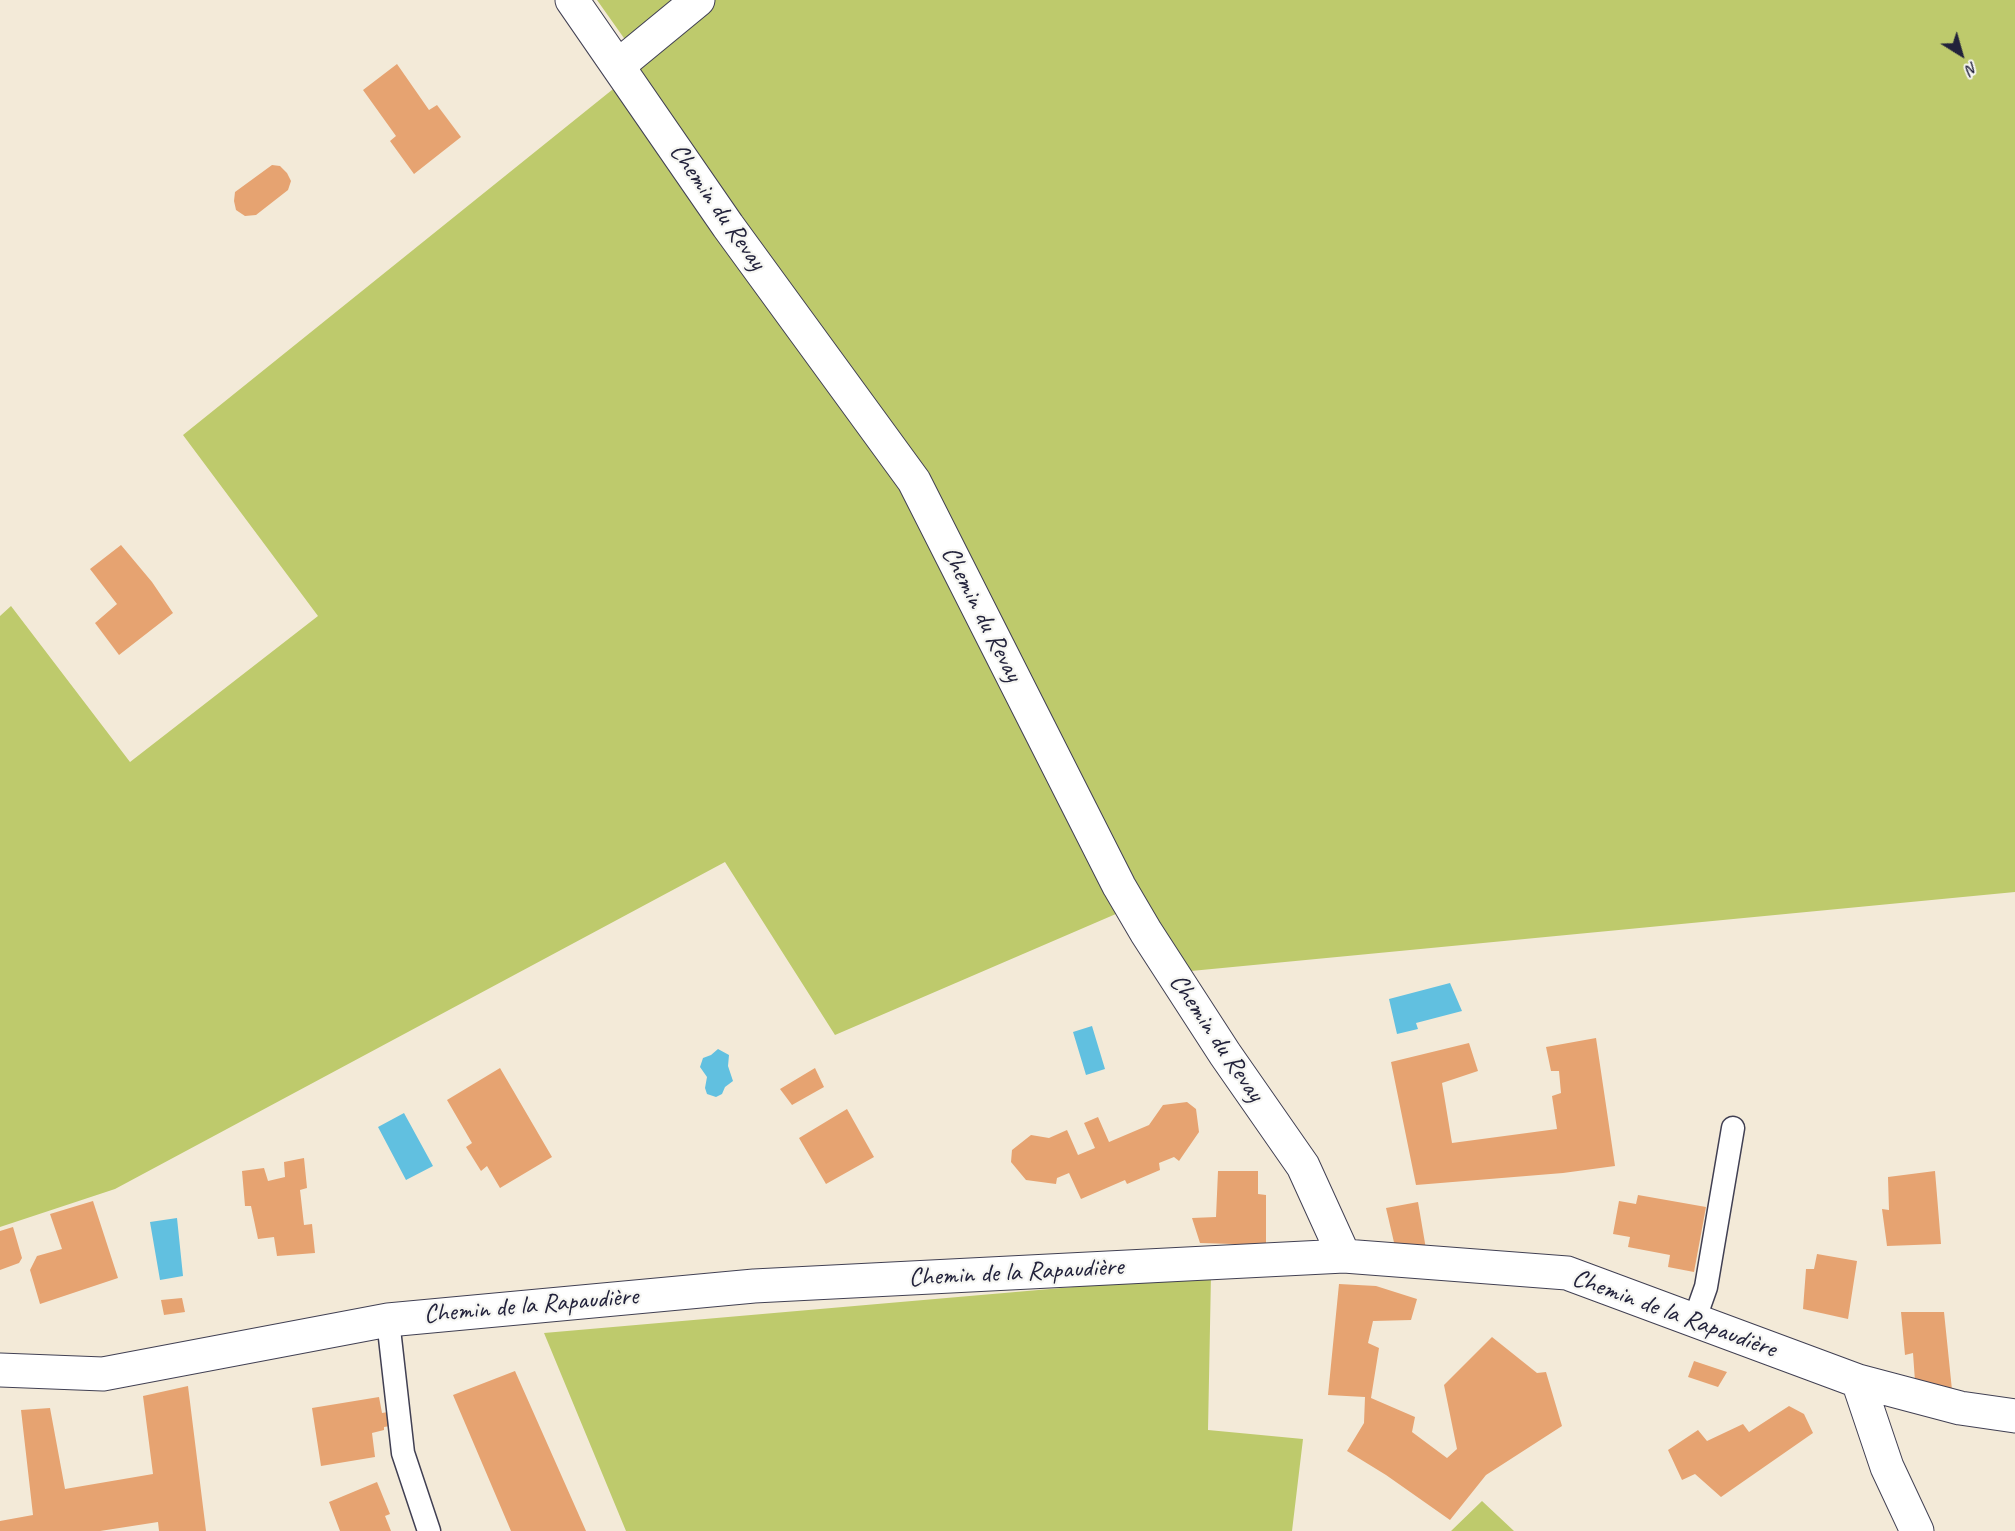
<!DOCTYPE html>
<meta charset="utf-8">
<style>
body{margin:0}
#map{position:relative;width:2015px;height:1531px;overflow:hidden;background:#f3ead8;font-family:Caveat,sans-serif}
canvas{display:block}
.north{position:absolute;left:1931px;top:24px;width:60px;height:60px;-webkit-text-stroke:4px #f6f6f2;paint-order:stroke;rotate:143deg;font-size:16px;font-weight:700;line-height:24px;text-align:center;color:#22223b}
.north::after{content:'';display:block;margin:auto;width:21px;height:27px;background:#22223b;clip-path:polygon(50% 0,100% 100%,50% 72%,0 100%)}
</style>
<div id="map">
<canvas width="2015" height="1531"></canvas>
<div class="north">N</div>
</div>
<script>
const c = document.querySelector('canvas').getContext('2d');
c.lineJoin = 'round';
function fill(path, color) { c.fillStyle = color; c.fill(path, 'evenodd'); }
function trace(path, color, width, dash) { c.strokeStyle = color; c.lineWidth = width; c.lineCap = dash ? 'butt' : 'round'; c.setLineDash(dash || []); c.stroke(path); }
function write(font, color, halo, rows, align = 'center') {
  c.font = font + ' Caveat,sans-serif'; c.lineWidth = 4.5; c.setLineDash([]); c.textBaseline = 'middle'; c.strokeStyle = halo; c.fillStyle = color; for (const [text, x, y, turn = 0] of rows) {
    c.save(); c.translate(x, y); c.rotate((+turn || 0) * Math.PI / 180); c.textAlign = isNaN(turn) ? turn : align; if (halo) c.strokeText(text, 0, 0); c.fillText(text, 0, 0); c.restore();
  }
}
fill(new Path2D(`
 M597 0H2015V892L1191 971 1146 901 835 1035 725 862 115 1189 0 1227V616L11 606 130 762 318 616 183 435 643 65Z
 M1211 1275 1208 1430 1303 1439 1292 1531H626L544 1333Z
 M1482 1501 1514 1531H1451Z`), '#beca6c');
fill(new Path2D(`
 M1450 983 1462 1011 1416 1023 1418 1029 1397 1034 1389 999Z
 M1092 1026 1105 1069 1086 1075 1073 1032Z
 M718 1049 729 1055 728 1066 733 1081 725 1087 722 1094 716 1097 707 1094 705 1088 707 1077 700 1067 703 1058 711 1055Z
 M404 1113 433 1166 406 1180 378 1127Z
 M177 1218 183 1276 160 1280 150 1222Z`), '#61c0e0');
fill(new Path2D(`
 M397 64 429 110 437 105 461 137 414 174 390 141 396 136 363 90Z
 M272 165 280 166 287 173 291 181 288 190 256 215 245 216 236 210 234 201 235 192Z
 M121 545 152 582 173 613 119 655 95 623 117 604 90 569Z
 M1596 1038 1615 1166 1563 1173 1416 1185 1391 1062 1469 1043 1478 1071 1442 1083 1452 1143 1557 1129 1552 1096 1561 1093 1559 1071H1551L1546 1047Z
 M500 1068 552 1157 500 1188 487 1166 481 1171 466 1147 472 1143 447 1100Z
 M815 1068 824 1087 792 1105 780 1089Z
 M1187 1102 1196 1109 1199 1132 1179 1161 1174 1157 1159 1163 1160 1170 1127 1184 1125 1180 1081 1199 1069 1173 1057 1178 1056 1184 1026 1180 1011 1162 1012 1150 1031 1135 1049 1138 1067 1130 1078 1155 1095 1148 1084 1123 1098 1117 1109 1142 1149 1125 1163 1105Z
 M847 1109 874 1157 826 1184 799 1138Z
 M304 1158 307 1188 300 1190 304 1225 312 1224 315 1253 277 1256 274 1237 258 1239 251 1206H245L242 1171 264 1168 268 1181 285 1177 284 1162Z
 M1218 1171H1258V1194L1266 1195V1245L1200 1243 1192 1218 1216 1217Z
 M1935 1171 1941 1244 1887 1246 1882 1209 1889 1210 1888 1177Z
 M1638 1195 1706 1207 1694 1272 1668 1267 1670 1255 1628 1247 1630 1237 1613 1234 1619 1201 1636 1204Z
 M93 1201 118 1278 40 1304 30 1270 37 1256 62 1249 50 1214Z
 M1418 1202 1427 1255 1396 1251 1386 1208Z
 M13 1227 22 1258 19 1263 0 1270V1231Z
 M1817 1254 1857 1261 1848 1319 1803 1309 1806 1269H1814Z
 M1339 1284 1376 1286 1417 1299 1411 1320 1373 1321 1368 1343 1379 1348 1371 1398 1415 1417 1412 1432 1447 1458 1457 1449 1444 1385 1492 1337 1537 1373 1546 1372 1562 1426 1486 1475 1450 1520 1386 1475 1347 1451 1364 1423 1365 1397 1328 1395Z
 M182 1298 185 1312 164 1315 161 1300Z
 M1901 1312H1944L1952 1390 1915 1381 1913 1353 1905 1355Z
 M1694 1361 1727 1372 1718 1387 1688 1377Z
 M515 1371 586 1531H511L453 1395Z
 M188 1386 206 1531H159L158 1522 100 1531H0V1521L33 1515 21 1410 50 1408 65 1489 153 1474 143 1396Z
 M379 1397 382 1413 388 1412 390 1426 384 1427V1430L372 1433 375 1457 321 1466 312 1408Z
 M1789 1406 1804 1414 1813 1433 1721 1497 1695 1474 1682 1480 1668 1450 1698 1430 1707 1441 1743 1424 1749 1432Z
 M377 1482 390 1514 385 1516 391 1531H340L329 1502Z`), '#e6a371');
const lane = new Path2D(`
 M388 1320 403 1453 429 1531
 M1694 1321 1706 1287 1733 1128`);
const street = new Path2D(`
 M572 0 728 226 914 481 1119 886 1146 932 1225 1054 1303 1166 1344 1256
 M619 65 698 0
 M0 1370 103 1374 388 1320 754 1286 1344 1256 1567 1273 1858 1381 1960 1408 2015 1416
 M1858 1381 1887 1467 1917 1531`);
trace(lane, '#414053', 25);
trace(street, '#414053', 35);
trace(lane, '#fff', 22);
trace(street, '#fff', 33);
write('26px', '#22223b', '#f6f6f2', [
 ["Chemin du Revay",717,207,55],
 ["Chemin du Revay",981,614,63],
 ["Chemin du Revay",1216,1038,56],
 ["Chemin de la Rapaudière",1016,1273,-3],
 ["Chemin de la Rapaudière",531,1306,-5],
 ["Chemin de la Rapaudière",1674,1314,20]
]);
</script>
